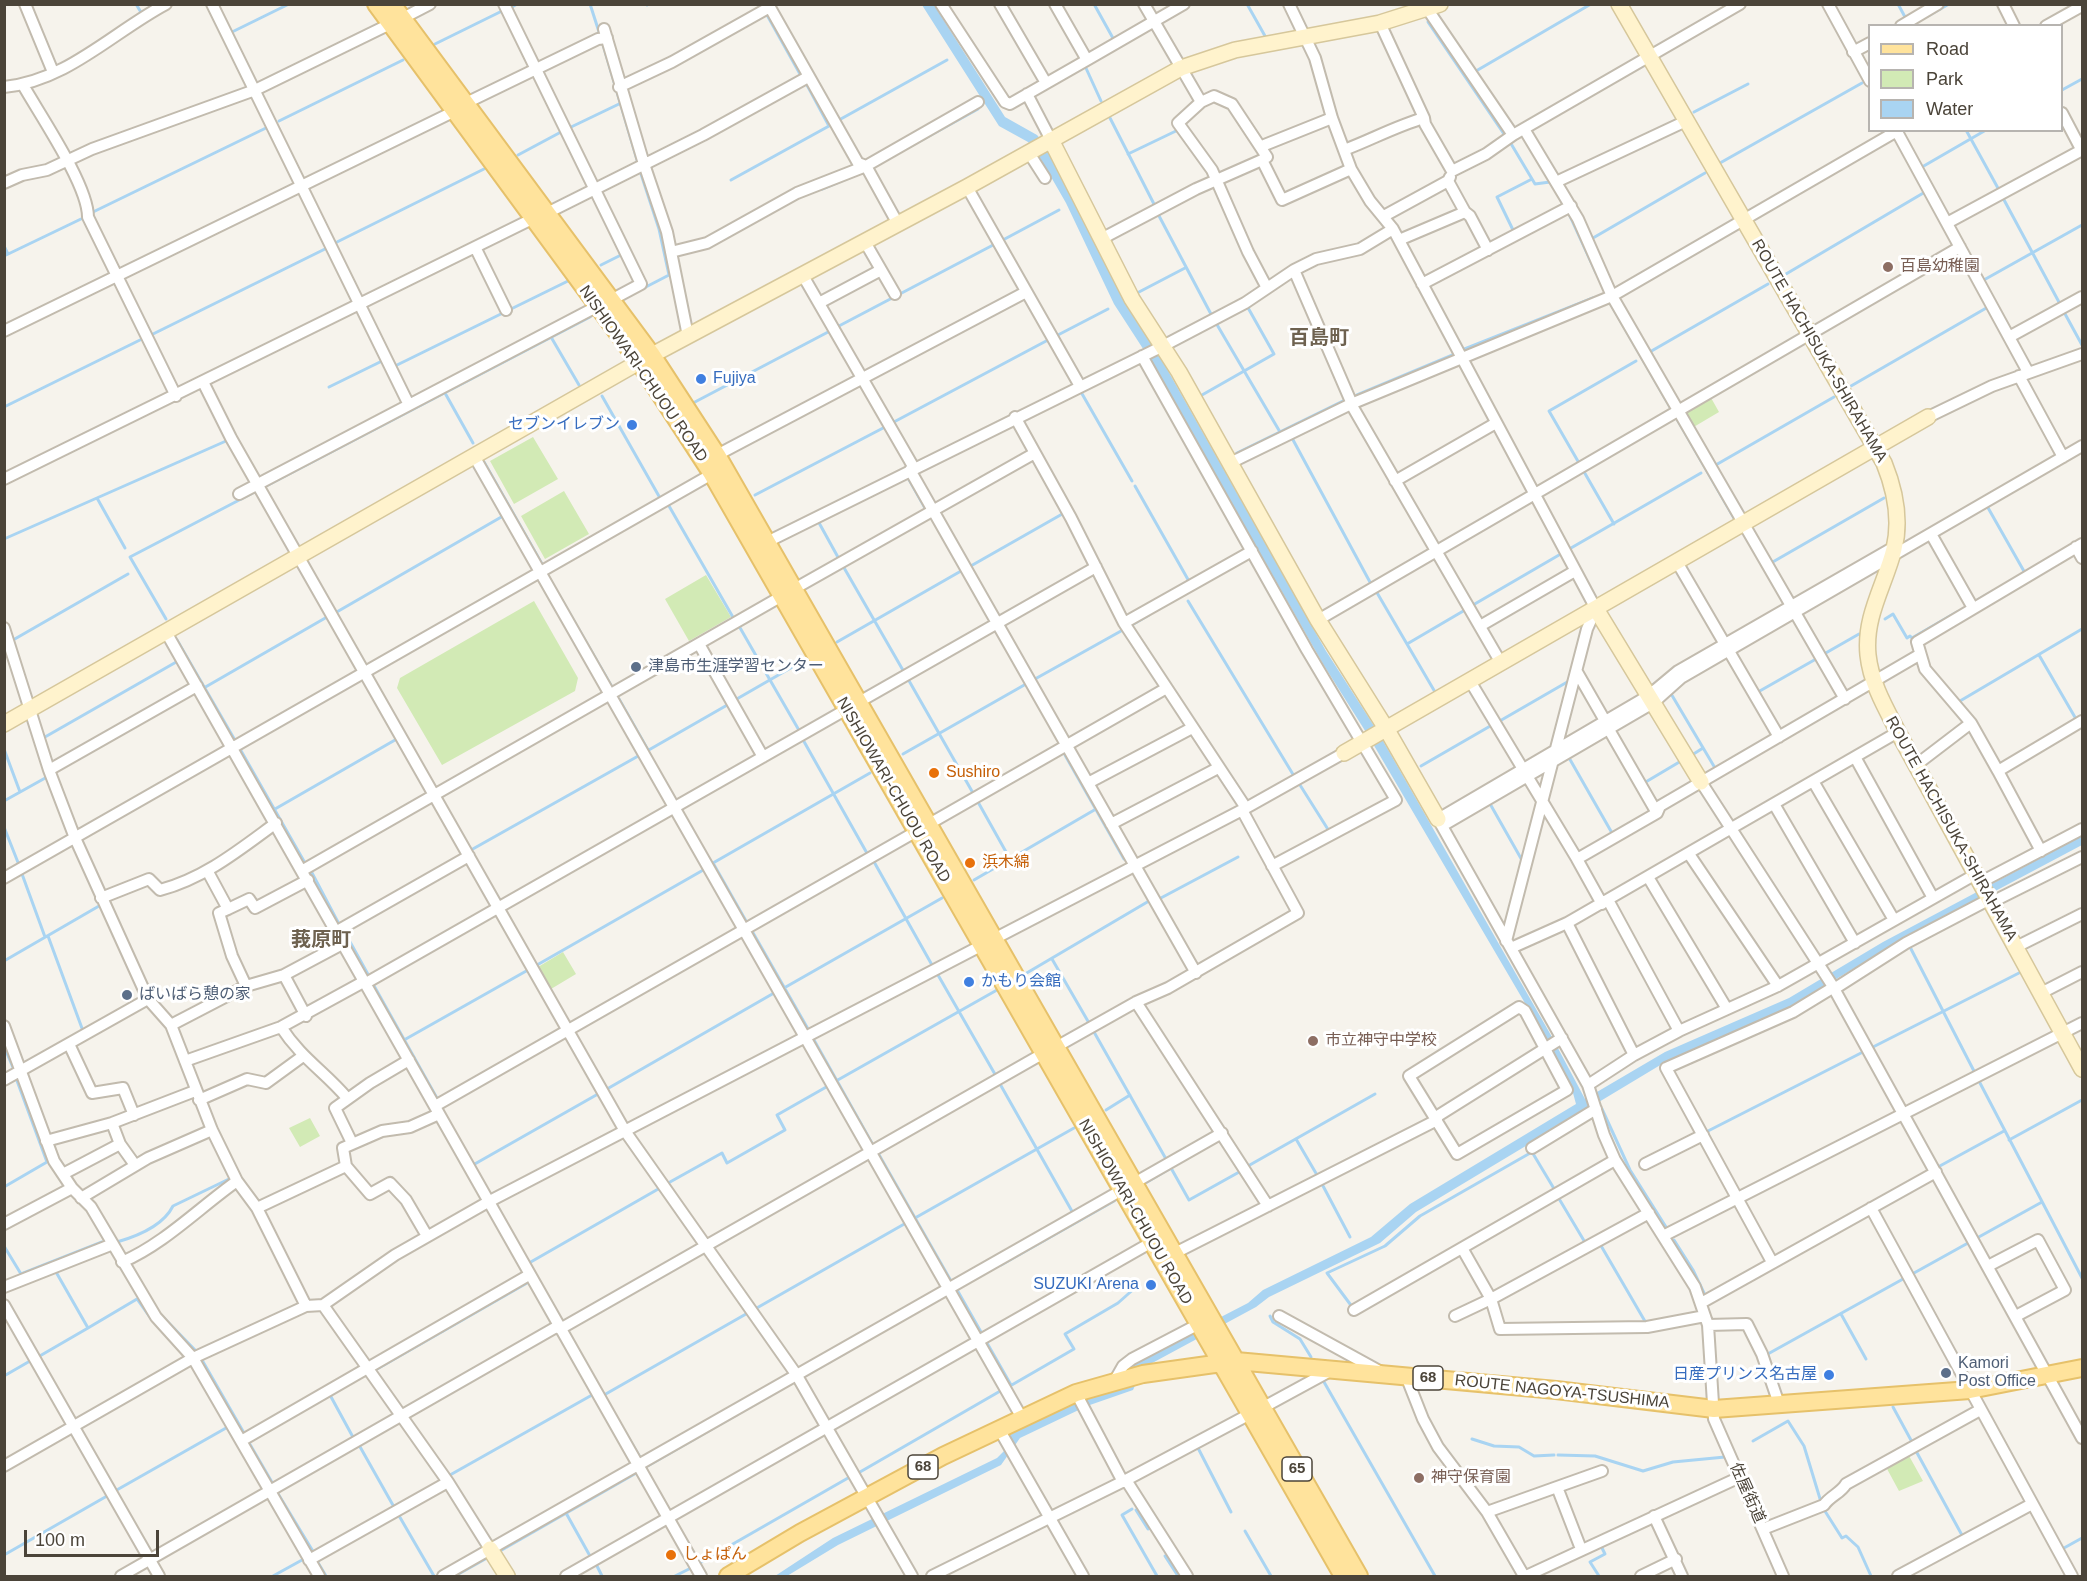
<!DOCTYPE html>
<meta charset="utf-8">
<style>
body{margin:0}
#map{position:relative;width:2087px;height:1581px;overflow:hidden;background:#f6f3ec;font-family:Helvetica,sans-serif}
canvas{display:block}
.frame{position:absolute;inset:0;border:6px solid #4b4439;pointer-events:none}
.legend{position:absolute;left:1868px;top:24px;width:195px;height:108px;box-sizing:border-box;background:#fff;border:2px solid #b7b4b0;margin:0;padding:8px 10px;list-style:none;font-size:18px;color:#4b4439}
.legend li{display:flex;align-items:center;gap:12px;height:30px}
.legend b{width:30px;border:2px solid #b7b4b0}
.scale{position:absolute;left:24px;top:1530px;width:135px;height:27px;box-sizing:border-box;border:3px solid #4b4439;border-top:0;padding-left:8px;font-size:18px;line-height:21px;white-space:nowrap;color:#4b4439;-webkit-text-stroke:4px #fff;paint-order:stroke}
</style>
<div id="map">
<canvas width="2087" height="1581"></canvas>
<div class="frame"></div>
<ul class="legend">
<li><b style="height:8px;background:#ffe39c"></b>Road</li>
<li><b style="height:16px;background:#d2eab5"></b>Park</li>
<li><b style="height:16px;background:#a9d4f2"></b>Water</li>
</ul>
<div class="scale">100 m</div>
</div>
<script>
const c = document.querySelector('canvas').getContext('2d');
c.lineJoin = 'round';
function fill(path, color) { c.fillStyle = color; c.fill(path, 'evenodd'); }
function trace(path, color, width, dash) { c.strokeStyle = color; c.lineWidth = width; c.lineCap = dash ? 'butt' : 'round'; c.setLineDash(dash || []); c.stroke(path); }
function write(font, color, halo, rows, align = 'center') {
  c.font = font + ' Helvetica,"Noto Sans JP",sans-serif'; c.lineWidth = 6; c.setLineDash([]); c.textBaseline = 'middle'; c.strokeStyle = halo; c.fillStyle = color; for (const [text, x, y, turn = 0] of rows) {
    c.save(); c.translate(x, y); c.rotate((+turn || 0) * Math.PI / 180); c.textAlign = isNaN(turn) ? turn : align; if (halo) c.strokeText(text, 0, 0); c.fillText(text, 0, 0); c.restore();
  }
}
fill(new Path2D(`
 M1710 396 1719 412 1692 428 1684 412Z
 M533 437 558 479 514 504 490 461Z
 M564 491 589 534 545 559 521 516Z
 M706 575 731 617 689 641 665 599Z
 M534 601 578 678 575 691 442 765 397 688 400 678Z
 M563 952 576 974 551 989 538 967Z
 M310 1118 320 1136 300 1147 289 1128Z
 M1908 1454 1923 1481 1899 1491 1886 1467Z`), '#d2eab5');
fill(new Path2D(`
 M922 5H934L1005 117 1037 135 1051 151 1158 353 1326 651 1378 732 1552 1037 1585 1099 1665 1052 1789 998 1883 942 2082 836V845L1888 948 1791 1006 1667 1061 1416 1212 1380 1243 1269 1297 1256 1307 1143 1368 1133 1390 1087 1406 1020 1438 1001 1465 838 1545 787 1576H775L833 1538 997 1458 1004 1451 1012 1431 1069 1405 1126 1386 1134 1362 1248 1303 1263 1290 1371 1237 1410 1204 1576 1104 1573 1093 1529 1010 1369 737 1323 664 1149 358 1114 304 1066 203 1039 156 1028 142 999 126Z`), '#a9d4f2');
trace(new Path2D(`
 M136 4 142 14
 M590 4 600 35
 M1094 4 1114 40
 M1247 4 1265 36
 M1898 4 1905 17
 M647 5 648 4
 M512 7 517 4
 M767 15 800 74
 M1928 16 1949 4
 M1428 22 1506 137
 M232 32 289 4
 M602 41 638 163
 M435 44 502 11
 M1085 66 1101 101
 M1476 71 1591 4
 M2062 90 2082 79
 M1694 112 1748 84
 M1110 118 1155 206
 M839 120 947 60
 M279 121 403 60
 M569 128 619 104
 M1966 130 1999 190
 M1510 142 1535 184 1550 182
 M911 146 978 109
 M1128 154 1178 130 1177 127
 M518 155 561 132
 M1720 163 1862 83
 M1922 167 1986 130
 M641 174 659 229 669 275 642 289
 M731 180 829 126 807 85
 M822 189 863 172
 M2003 198 2060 304
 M93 212 268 127
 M1158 214 1212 316
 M1569 214 1596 273
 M1514 232 1497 197 1532 179
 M1593 238 1705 173
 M1001 241 1059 210
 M337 242 484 169
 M4 246 8 254
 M4 256 81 219
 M601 265 621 255 620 253
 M1786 274 1925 192
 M1982 281 2082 225
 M1139 292 1185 268
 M1609 301 1734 518
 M2064 312 2082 345
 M1216 323 1280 432
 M837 327 995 244
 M151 335 327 248
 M1056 336 1108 309
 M551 337 579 385
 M1462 350 1593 298
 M1648 353 1768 284
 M395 366 568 281
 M1851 386 1988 307
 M329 387 382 361
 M1084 390 1081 392 1132 481
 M445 393 473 443
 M1202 395 1274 354 1247 306
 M1357 395 1455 354
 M602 396 660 498
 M693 403 830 331
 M4 407 140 340
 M892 423 1048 340
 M1292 438 1371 584
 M1237 453 1345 400
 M484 462 542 564
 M1579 463 1549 411 1636 361
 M1714 466 1834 397
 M1583 470 1614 524
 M907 476 925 508
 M1135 486 1190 583
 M755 495 885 427
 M97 498 125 548
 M669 506 734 619
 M1987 506 2025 573
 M818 521 839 559
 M4 539 226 441
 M1571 548 1701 473
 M1771 563 1884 498
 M843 566 904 672
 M969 567 1064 513
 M548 576 612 687
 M1376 591 1435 692
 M1188 601 1294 776
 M1974 602 1993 591
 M1473 605 1559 555
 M335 613 503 516
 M166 619 130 557 590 317
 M1885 619 1893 614 1907 638 1910 636 1912 638 1957 612
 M739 626 770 680
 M1130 626 1149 615
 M13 640 128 574
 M177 640 236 742
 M837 642 961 571
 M1407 644 1465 610
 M1824 654 1859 634
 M2039 655 2076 719
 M908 679 973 793
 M1035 679 1121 631
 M770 680 800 732
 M202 689 327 617
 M1670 692 1715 768
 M1758 692 1816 659
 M619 699 648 750
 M735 700 808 658
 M1960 701 2082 629
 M1498 722 1569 681
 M45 737 178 661
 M802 738 868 855
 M4 749 20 792
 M240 749 305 863
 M647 751 729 704
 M903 754 1026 684
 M1065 755 1124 859
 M1692 755 1703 748
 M1568 756 1612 833
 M1421 766 1492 725
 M1644 783 1681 761
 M1300 785 1329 831
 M4 801 47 777
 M978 802 1010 859
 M1489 802 1523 862
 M275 809 395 740
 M4 827 19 865
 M471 850 640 755
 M873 860 932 965
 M311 871 340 926
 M22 874 45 937
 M974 880 1096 809
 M1159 899 1238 857
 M746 921 713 863 870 773
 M344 931 370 978
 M752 931 808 1029
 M48 936 83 1031
 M1910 947 1975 1073
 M1052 959 1089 1023
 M4 961 99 906
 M537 965 705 869
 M1025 974 1149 901
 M938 975 996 1076
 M373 984 438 1100
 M784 988 942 898
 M1094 1032 1166 1159
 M404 1040 528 970
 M814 1040 873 1145
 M4 1046 14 1070
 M1873 1047 2019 973
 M836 1081 997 990
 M1980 1083 2082 1278
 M1000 1084 1073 1213
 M607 1089 774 993
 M1602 1109 1630 1170 1666 1227
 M1106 1110 1130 1095
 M1706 1132 1863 1052
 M1296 1139 1317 1175
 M2009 1140 2082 1100
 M878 1153 951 1281
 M473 1165 598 1094
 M1248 1166 1375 1094
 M1938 1167 2004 1131
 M670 1182 722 1153 727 1163 785 1130 777 1115 828 1086
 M1147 1182 1171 1168 1189 1200 1241 1171
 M1322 1184 1350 1237
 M4 1187 47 1162 16 1078
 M1558 1197 1586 1244
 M915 1218 1074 1128
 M1977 1238 2042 1202
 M1674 1240 1693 1270 1704 1293
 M117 1242C138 1236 163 1226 173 1206L229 1179
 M1600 1244 1646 1323
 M4 1246 21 1274 102 1242
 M529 1263 660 1188
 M1001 1265 1114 1201
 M56 1272 88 1328 137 1299 152 1320
 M1914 1273 1968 1243
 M956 1288 981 1332
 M1353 1308 1327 1273 1385 1246 1420 1216 1532 1152 1556 1192
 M755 1309 906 1223
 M1841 1314 1866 1359
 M161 1315 196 1351
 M1270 1316 1273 1322 1300 1339 1311 1357
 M987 1343 1011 1385
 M1766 1355 1903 1279
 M38 1357 88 1328
 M202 1360 244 1433
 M377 1369 527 1283
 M4 1376 30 1361
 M803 1377 849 1351
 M1324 1382 1435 1576
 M1010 1386 1074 1349 1065 1334 1118 1303 1136 1287
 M330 1395 354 1439
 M604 1395 746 1314
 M1893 1407 1912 1442
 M625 1432 641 1459
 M1472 1439 1494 1446 1519 1447 1534 1456 1554 1455
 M248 1441 273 1484
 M1753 1441 1788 1421 1804 1446 1821 1502
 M359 1445 394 1507
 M1198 1448 1231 1512
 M1916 1451 1963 1537
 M1558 1455 1595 1456 1643 1471 1673 1462 1725 1457
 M644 1468 794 1382
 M860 1472 1002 1390
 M450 1475 592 1395
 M115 1491 226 1428
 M277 1492 314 1553
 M1823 1508 1842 1538 1846 1536 1858 1547 1871 1576
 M1132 1509 1122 1515 1157 1576
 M1136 1510 1148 1529
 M566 1513 590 1556
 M398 1514 434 1576
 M1245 1531 1271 1576
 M2064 1548 2082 1538
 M500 1551 638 1472
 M4 1555 107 1496
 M1165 1556 1178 1576
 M317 1561 326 1576
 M596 1564 602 1576
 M698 1564 848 1478
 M273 1576 302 1560
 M455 1576 487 1558
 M675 1576 691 1568
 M1599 1576 1590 1562 1605 1554 1601 1546`), '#a9d4f2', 3);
const street = new Path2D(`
 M25 4 53 72
 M212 4 409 405
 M504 4 641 284 611 300
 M768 4 858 163 866 166 898 224
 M941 4 1005 102 1010 104 1087 60 1055 4
 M1000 4 1046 83
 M1144 4 1201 102 1214 96 1232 104 1267 157 1262 160
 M1289 4 1315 58 1332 118 1351 169 1370 201 1393 229 1596 609 1587 629 1506 941
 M1424 4 1513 135 1740 4
 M1828 4 1870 81
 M2003 4 2014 26
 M403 18 430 4
 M1901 26 1938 4
 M2046 26 2082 6
 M604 29 644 164
 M1853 52 1870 43
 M1087 60 1184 4
 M23 85C40 115 88 185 88 217L176 396
 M4 87C67 81 113 32 166 4
 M619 87 672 62 770 7
 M1027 94 1051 140
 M1201 102 1178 123 1212 170 1248 252 1267 288
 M466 103 598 39 607 38
 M2062 113 2082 151
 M1424 118 1425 124 1452 171 1486 154 1513 135
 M1524 129 1578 219 1612 296 1845 699
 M1896 130 2028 372
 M1262 146 1332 118
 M1344 150C1371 140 1396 126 1424 118L1380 23
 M1029 153 1045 178
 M644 164 667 232 688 336
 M1556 182 1686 121
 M4 183 22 175 47 170 92 149 255 90 390 24
 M967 187 1080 386
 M1465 212 1470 216 1488 250
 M547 213 703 135 808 77
 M1384 216 1448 181 1450 177
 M1947 223 2082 150
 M1103 238 1196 189 1262 160 1282 200 1351 169
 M1399 240 1465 212 1448 181
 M865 242 895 294
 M475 247 506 310
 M671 252 707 243 797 193 866 166 978 102
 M1294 270 1352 404
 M802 274 914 468
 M1422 284 1571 206
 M819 303 881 270
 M4 331 455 111
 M2009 337 2082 297
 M1142 356 1307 650 1396 800 1272 866
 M2019 376 2063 457
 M203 382 231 438 625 1131 796 1374 912 1576
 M1351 404 1501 663
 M1015 417 1071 518 1124 623 1246 808
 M1928 417 1992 386 2082 354
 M717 455 1026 292
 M474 456 1022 1418
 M1230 463 1351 404 1612 296 1897 131
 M910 470 1196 973
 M4 479 534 218
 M1395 481 1496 423
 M239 494 598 306
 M1931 534 1973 608
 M767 542 1163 346 1245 303 1294 270 1316 259 1360 249 1393 229
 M2082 544 1917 642 1925 669 1971 723 1998 771 2082 721
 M2076 547 2082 558
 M1677 562 1779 737
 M794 589 1035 453
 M1318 620 1960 247
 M1124 623 1252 551
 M1480 626 1575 571
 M4 628 49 770 75 838 148 999 171 1025 212 1130 237 1181 257 1208 306 1306
 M166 632 701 1576
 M699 644 763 757
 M1577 672 1608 726
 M1470 681 1577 859
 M859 702 1096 567
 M1608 728 1657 813
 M1855 757 1933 898
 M1916 765 1971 723
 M49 770 197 686
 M1998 771 2041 851
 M1813 781 1894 920
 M1701 782 1832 985 2082 1438
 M1088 783 1192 728
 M1774 804 1855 943
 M929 824 1165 689
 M1111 824 1218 768
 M1442 826 1653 703 1681 678 2082 446
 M1689 854 1778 986
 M303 870 782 596
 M208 872 228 909 219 913 232 956 246 986 284 975 344 943
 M1648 877 1727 1009
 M4 878 712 474
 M1981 882 2082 829
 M101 898 149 879 160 890C205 878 239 850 276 823
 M1608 900 1679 1031
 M1992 902 2082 857
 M1602 904 1577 859 1657 813 1660 806 1919 655
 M228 909 249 899 255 908 308 880
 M1567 923 1634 1055
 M337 931 469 856
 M2016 947 2082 914
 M1511 948 1567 923 1898 732
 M284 975 306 1016
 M366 983 847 709
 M1834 989 1906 943 1990 899
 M2041 993 2082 972
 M1136 1002 1268 1206
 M1519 1007 1525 1011 1567 1090 1457 1154 1409 1076Z
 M171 1025 246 986
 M4 1026 54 1161 72 1188 91 1207 156 1317 193 1358 319 1576
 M281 1027C301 1058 325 1072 347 1098
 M69 1044 92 1093 123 1088 134 1115
 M1056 1047 1136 1002 1168 988 1298 913 1242 810
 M185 1061 281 1027 365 981
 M4 1080 148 999
 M1588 1085 1634 1055 1679 1031 1778 986 1976 874
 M199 1100 247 1079 266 1083 303 1056
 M435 1106 917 831
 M1436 1117 1562 1038
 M112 1123 120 1144 135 1165
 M46 1141 112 1123 195 1091
 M352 1143 335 1108 370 1083 409 1060
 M1532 1148 1596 1109
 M1645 1164 1703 1135
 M63 1174 120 1144
 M81 1198 148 1158 212 1130
 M257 1208 346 1166
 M1871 1208 2072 1576
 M1649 1213 1491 1299 1500 1329 1647 1327 1705 1316
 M4 1224 72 1188
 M427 1236 406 1200 390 1183 370 1194 346 1166 343 1148 382 1131 410 1127 439 1114
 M1663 1236 2082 1023
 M1175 1253 1437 1120
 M122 1262C164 1244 199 1208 237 1181
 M1772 1262 1666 1068 1793 1012 1834 987
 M1988 1266 2038 1240 2065 1290 2016 1316
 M4 1287 113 1244
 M1701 1303 1936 1172
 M4 1305 159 1576
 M323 1305 448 1482 490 1549
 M1354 1310 1615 1160
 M1279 1316 1381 1372
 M1455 1316 1491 1299 1462 1248
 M1708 1325 1747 1324 1762 1354 1779 1404
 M560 1329 1044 1053
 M1406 1376 1423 1419 1438 1447 1487 1512 1524 1576
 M1115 1380 1123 1366 1132 1359 1199 1324
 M1076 1393 1123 1482
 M1262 1408 1330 1371
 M999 1429 1083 1576
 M241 1441 529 1275
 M4 1466 193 1358 306 1306 323 1305 395 1255 488 1202 1246 808 1344 753
 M1126 1480 1187 1576
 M1557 1487 1602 1471
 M1487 1512 1557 1487 1581 1549
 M1654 1516 1682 1576
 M1763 1529 1824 1505C1830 1496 1841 1493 1846 1484L1980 1410
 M309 1560 448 1482
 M121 1576 558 1326
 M443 1576 1222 1133
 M566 1576 1152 1242
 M932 1576 1126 1480 1250 1414
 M1526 1576 1740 1477
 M1641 1576 1676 1559
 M1783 1576 1714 1419 1708 1325 1695 1287 1615 1160 1604 1135 1588 1085 1438 819 1648 696 1678 671 1894 547
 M1898 1576 2032 1504`);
const secondary = new Path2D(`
 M1619 4 1884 463C1895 490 1901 520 1894 549 1885 585 1864 616 1868 655 1871 683 1885 707 1898 732L2082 1069
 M1051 140 1132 299 1179 372 1318 620 1387 730 1438 819
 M1596 609 1701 782
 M4 724 639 362 967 187 1181 68 1235 50 1380 23 1440 4
 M1344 753 1928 417
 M490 1549 507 1576`);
const primary = new Path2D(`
 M376 4 639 362 712 474 1343 1576
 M392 4 652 355 717 455 1359 1576
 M728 1576 800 1533 943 1456 1076 1393 1143 1374 1236 1361 1556 1390 1714 1409 1970 1390 2082 1368`);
trace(street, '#c2bbae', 14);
trace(secondary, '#d6c79b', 18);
trace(primary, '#e6c16a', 20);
trace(street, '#fff', 10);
trace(secondary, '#fff3cd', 15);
trace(primary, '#ffe39c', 16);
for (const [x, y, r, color] of [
 [1888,267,6,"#8d6e63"],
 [701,379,6,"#3f7fe0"],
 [632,425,6,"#3f7fe0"],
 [636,667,6,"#5c6f8a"],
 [934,773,6,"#e8710a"],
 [970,863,6,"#e8710a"],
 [969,982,6,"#3f7fe0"],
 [127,995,6,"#5c6f8a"],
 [1313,1041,6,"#8d6e63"],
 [1151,1285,6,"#3f7fe0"],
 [1946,1373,6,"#5c6f8a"],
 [1829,1375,6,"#3f7fe0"],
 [1419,1478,6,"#8d6e63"],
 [671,1555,6,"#e8710a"]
]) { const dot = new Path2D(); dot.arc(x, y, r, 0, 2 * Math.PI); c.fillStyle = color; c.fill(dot); trace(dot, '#fff', 2); }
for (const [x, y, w] of [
 [1428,1378,30],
 [923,1467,30],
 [1297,1469,30]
]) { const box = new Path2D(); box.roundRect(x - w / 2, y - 12, w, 24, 4.5); c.fillStyle = '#fff'; c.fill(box); trace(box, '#4b4439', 1.5); }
write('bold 15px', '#4b4439', null, [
 ["68",1428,1378],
 ["68",923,1467],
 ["65",1297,1469]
]);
write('16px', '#785e54', '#fff', [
 ["百島幼稚園",1900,267],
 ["市立神守中学校",1325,1041],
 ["神守保育園",1431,1478]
], 'left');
write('16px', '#4b4439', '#fff', [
 ["ROUTE HACHISUKA-SHIRAHAMA",1819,351,60],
 ["NISHIOWARI-CHUOU ROAD",643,374,55],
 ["NISHIOWARI-CHUOU ROAD",893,790,60],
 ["ROUTE HACHISUKA-SHIRAHAMA",1951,829,61],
 ["NISHIOWARI-CHUOU ROAD",1135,1212,60],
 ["ROUTE NAGOYA-TSUSHIMA",1562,1392,6],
 ["佐屋街道",1747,1493,66]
]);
write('16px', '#366cbe', '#fff', [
 ["Fujiya",713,379,"left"],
 ["セブンイレブン",620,425],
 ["かもり会館",981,982,"left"],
 ["SUZUKI Arena",1139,1285],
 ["日産プリンス名古屋",1817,1375]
], 'right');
write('16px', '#4e5e75', '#fff', [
 ["津島市生涯学習センター",648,667],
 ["ばいばら憩の家",139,995],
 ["Kamori",1958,1364],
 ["Post Office",1958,1382]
], 'left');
write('16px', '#c56008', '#fff', [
 ["Sushiro",946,773],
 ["浜木綿",982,863],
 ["しょぱん",683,1555]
], 'left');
write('bold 20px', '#6e6250', '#fff', [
 ["百島町",1319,338],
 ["莪原町",321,940]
]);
</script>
